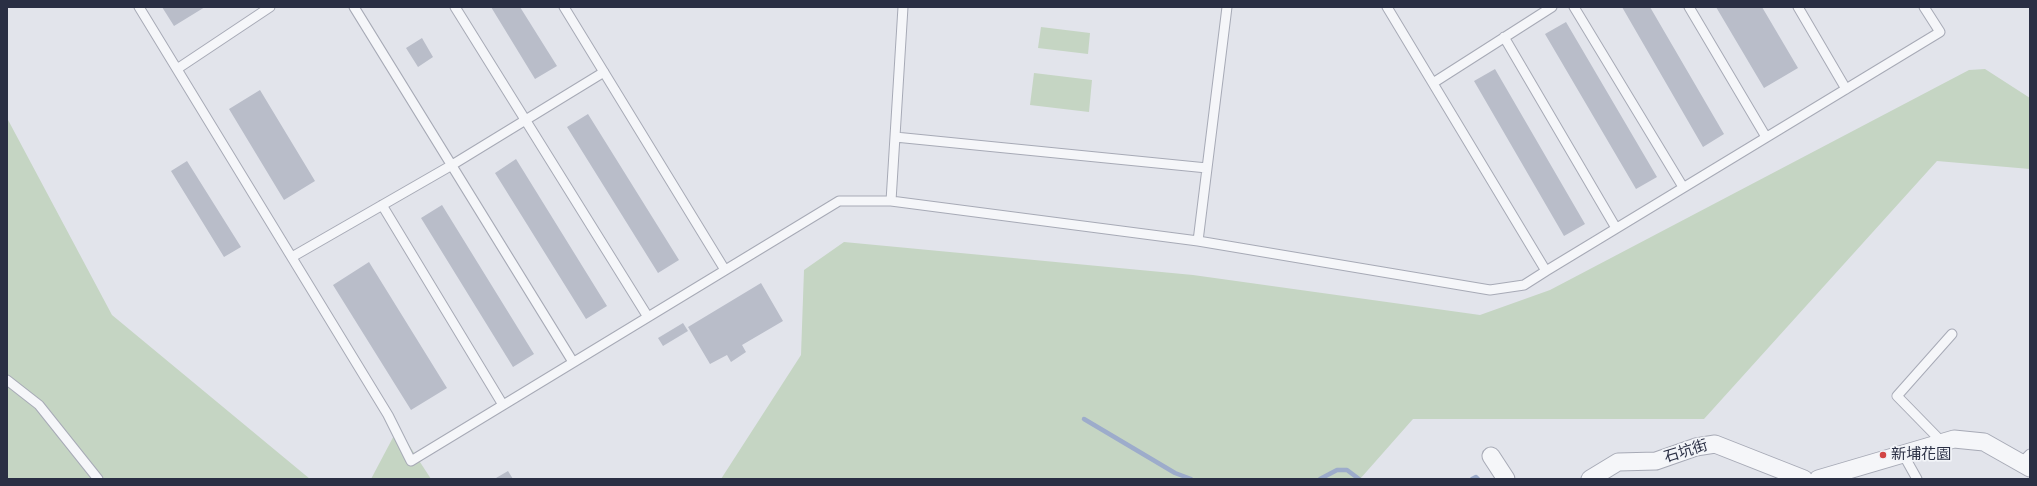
<!DOCTYPE html>
<meta charset="utf-8">
<style>
body{margin:0}
#map{position:relative;width:2037px;height:486px;overflow:hidden;background:#e2e4eb;font-family:Signika,sans-serif}
canvas{display:block}
.frame{position:absolute;inset:0;border:8px solid #2a2f44;pointer-events:none}
</style>
<div id="map">
<canvas width="2037" height="486"></canvas>
<div class="frame"></div>
</div>
<script>
const c = document.querySelector('canvas').getContext('2d');
c.lineJoin = 'round';
function fill(path, color) { c.fillStyle = color; c.fill(path, 'evenodd'); }
function trace(path, color, width, dash) { c.strokeStyle = color; c.lineWidth = width; c.lineCap = dash ? 'butt' : 'round'; c.setLineDash(dash || []); c.stroke(path); }
function write(font, color, halo, rows, align = 'center') {
  c.font = font + ' Signika,"Noto Sans TC",sans-serif'; c.lineWidth = 3.5; c.setLineDash([]); c.textBaseline = 'middle'; c.strokeStyle = halo; c.fillStyle = color; for (const [text, x, y, turn = 0] of rows) {
    c.save(); c.translate(x, y); c.rotate((+turn || 0) * Math.PI / 180); c.textAlign = isNaN(turn) ? turn : align; if (halo) c.strokeText(text, 0, 0); c.fillText(text, 0, 0); c.restore();
  }
}
fill(new Path2D(`
 M1041 27 1090 33 1088 54 1038 48Z
 M1985 69 2030 98V169L1937 161 1704 419H1413L1360 479H721L801 355 804 270 844 242 1193 275 1480 315 1550 290 1969 70Z
 M1034 73 1092 80 1089 112 1030 105Z
 M7 118 112 315 310 479H7Z
 M398 428 431 479H371Z`), '#c5d5c3');
trace(new Path2D(`
 M1084 419 1175 473 1191 479
 M1320 479 1337 470H1347L1359 479
 M1472 479 1476 477 1478 479`), '#9daccb', 4.5);
fill(new Path2D(`
 M162 7H205L174 26Z
 M491 7H520L557 66 535 79Z
 M1622 7H1650L1724 134 1703 147Z
 M1716 7H1762L1798 68 1764 88Z
 M1566 22 1657 177 1636 189 1545 34Z
 M422 38 433 57 418 67 406 48Z
 M1495 69 1585 224 1564 236 1474 81Z
 M260 90 315 181 284 200 229 109Z
 M588 114 679 260 658 273 567 127Z
 M516 159 607 306 586 319 495 173Z
 M187 161 241 247 224 257 171 171Z
 M442 205 534 354 513 367 421 218Z
 M369 262 447 388 411 410 333 285Z
 M761 283 783 321 742 345 746 352 731 362 727 355 710 364 688 327Z
 M683 323 688 331 663 346 658 338Z
 M508 471 513 479H497L496 478Z`), '#b9bdc9');
const lane = new Path2D(`
 M139 7 388 415 411 461 839 201H891L1198 241
 M354 7 573 362
 M455 7 648 317
 M564 7 725 270
 M1227 7 1198 241 1490 290 1524 285 1546 271
 M1387 7 1546 271 1940 32 1924 7
 M1574 7 1683 187
 M1689 7 1766 137
 M1798 7 1846 89
 M1504 37 1616 228
 M177 69 270 7
 M1433 83 1552 7
 M895 137 1207 168
 M891 201 903 7
 M382 205 503 405
 M292 257 452 165 604 72
 M7 380 39 405 98 479
 M1942 442 1897 396 1952 334
 M1903 454 1917 479
 M2021 463 2030 454`);
const street = new Path2D(`
 M1491 456 1506 479
 M1590 479 1618 462 1656 461 1696 447 1715 444 1804 479
 M1818 479 1954 439 1984 442 2030 468`);
trace(lane, '#a7aab6', 11);
trace(street, '#a7aab6', 19);
trace(lane, '#f5f6f9', 9);
trace(street, '#f5f6f9', 17);
for (const [x, y, r, color] of [
 [1883,455,4,"#d24645"]
]) { const dot = new Path2D(); dot.arc(x, y, r, 0, 2 * Math.PI); c.fillStyle = color; c.fill(dot); trace(dot, '#f2f4f8', 1.5); }
write('15px', '#2a2f44', '#f2f4f8', [
 ["石坑街",1686,452,-17]
]);
write('15px', '#2a2f44', '#f2f4f8', [
 ["新埔花園",1891,455]
], 'left');
</script>
